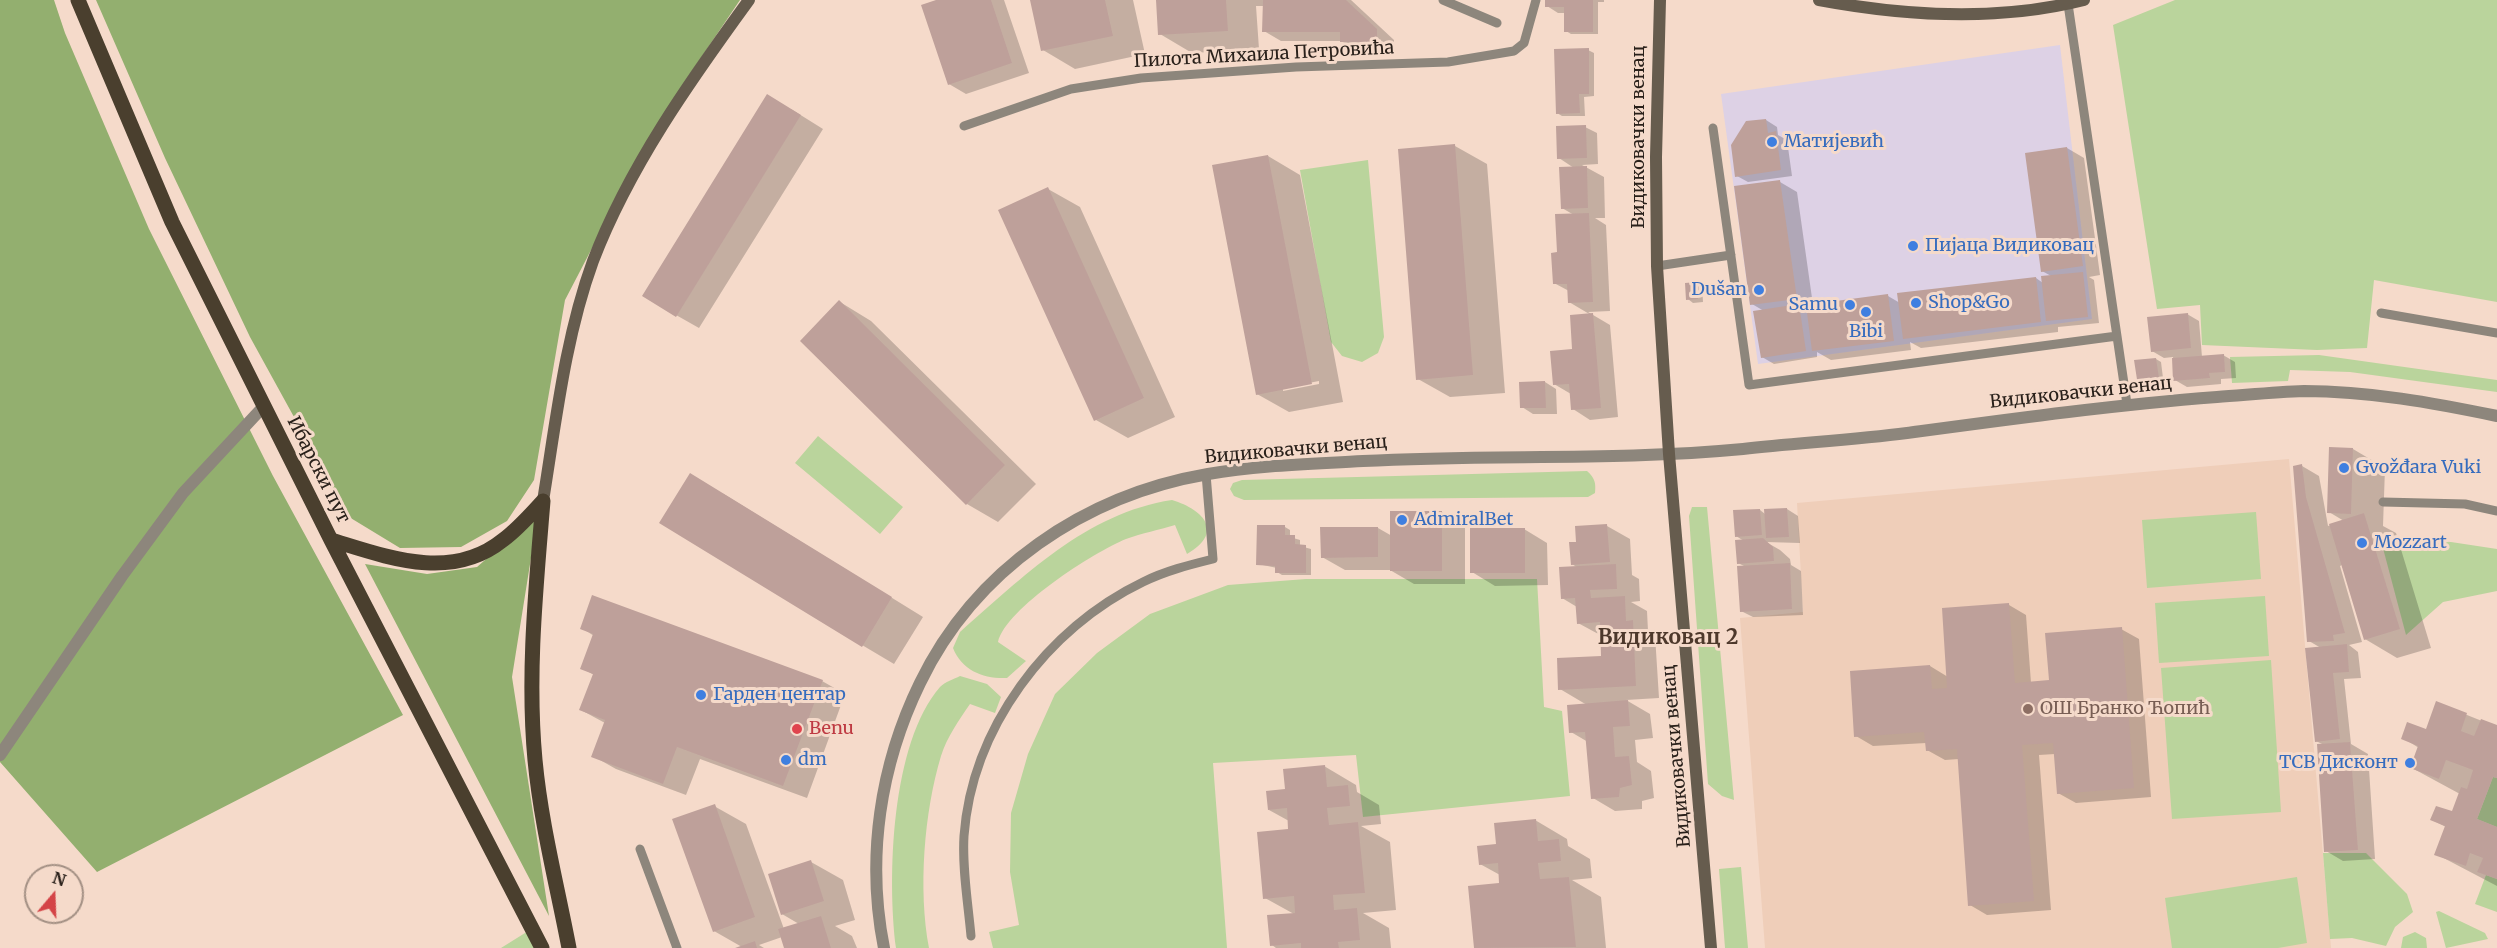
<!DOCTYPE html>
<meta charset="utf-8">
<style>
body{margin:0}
#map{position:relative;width:2497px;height:948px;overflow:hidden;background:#f5daca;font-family:Merriweather,serif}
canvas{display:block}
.north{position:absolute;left:24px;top:864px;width:60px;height:60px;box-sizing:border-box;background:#f5daca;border:2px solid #a39084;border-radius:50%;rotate:19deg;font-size:16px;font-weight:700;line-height:24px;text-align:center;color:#29201a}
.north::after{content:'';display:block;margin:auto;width:21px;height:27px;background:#d44447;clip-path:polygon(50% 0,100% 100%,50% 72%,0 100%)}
</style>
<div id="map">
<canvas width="2497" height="948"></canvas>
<div class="north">N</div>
</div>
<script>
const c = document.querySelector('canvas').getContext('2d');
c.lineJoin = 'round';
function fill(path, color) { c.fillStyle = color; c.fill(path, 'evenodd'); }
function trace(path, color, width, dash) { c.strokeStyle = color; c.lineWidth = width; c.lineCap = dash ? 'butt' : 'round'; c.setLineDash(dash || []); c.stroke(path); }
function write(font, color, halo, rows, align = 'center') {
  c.font = font + ' Merriweather,serif'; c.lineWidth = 6; c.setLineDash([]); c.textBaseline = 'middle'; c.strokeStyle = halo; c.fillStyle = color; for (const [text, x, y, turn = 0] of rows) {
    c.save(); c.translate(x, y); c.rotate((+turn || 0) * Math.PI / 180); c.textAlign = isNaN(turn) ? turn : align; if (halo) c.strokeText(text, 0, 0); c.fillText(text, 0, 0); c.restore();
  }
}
fill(new Path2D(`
 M2060 45 2092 319 1758 364 1721 94Z`), '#ddd1e5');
fill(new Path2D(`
 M2289 459 2331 948H1765L1740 618 1803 612 1797 503Z`), '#efceb9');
fill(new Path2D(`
 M2175 0H2497V302L2374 280 2367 348 2317 350 2202 345 2200 305 2157 309 2113 25Z
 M1368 160 1384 337 1378 353 1362 362 1342 356 1331 342 1300 170Z
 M2319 355 2497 380V392L2350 372 2290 370 2288 381 2232 383 2230 357Z
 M818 436 903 507 880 534 795 463Z
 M1587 471C1595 478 1596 483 1595 493L1588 497 1244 500 1234 496 1230 489 1233 483 1242 480Z
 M1172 500C1205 510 1224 533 1187 554L1175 525C1159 530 1142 533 1126 539 1094 552 1006 608 998 642L1026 661 1007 678C984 679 962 671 953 648L960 632C1023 577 1086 513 1172 500Z
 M1692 507H1707L1734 800 1722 796 1708 784 1689 516Z
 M2256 512 2261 579 2147 588 2142 520Z
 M2380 537 2451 542 2497 549V591L2443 602 2406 635Z
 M1306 579H1537L1544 707 1562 711 1570 796 1363 817 1356 755 1213 763 1227 948H993L989 932 1019 925 1010 872 1011 813 1028 754 1055 694 1097 653 1150 614 1228 585Z
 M2265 596 2269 656 2159 663 2155 603Z
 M2271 660 2281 812 2172 819 2161 668Z
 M960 676 987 684 1001 697 995 713 970 704C959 720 947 737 941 756 924 812 918 890 929 948H896C887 878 891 743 940 687 945 682 954 679 960 676Z
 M2493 777 2497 778V827L2477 819Z
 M2323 853H2366L2407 894 2413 912 2395 927 2386 946 2352 938 2330 939Z
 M1741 867 1748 948H1725L1719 869Z
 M2486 875 2497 879V912L2475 904Z
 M2297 877 2307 943 2278 948H2172L2165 898Z
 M2439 911 2485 933 2488 939 2446 948 2436 912Z
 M533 928 542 948H501Z
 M2415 932 2426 938 2427 948H2401L2403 937Z`), '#bad49c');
fill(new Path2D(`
 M0 0H54L65 33 149 229 273 476 403 715 97 872 0 762Z
 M96 0H740L686 80 639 158 565 300 534 480 507 521 461 547 400 548 349 517 250 337 165 158Z
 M538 514 512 677 549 916 365 564 427 574 477 567Z`), '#93af6f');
fill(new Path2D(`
 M940 0H1004L1029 73 966 94 949 84Z
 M1031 0H1133L1145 54 1075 69 1043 50Z
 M1157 0H1351L1394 40V51H1359L1341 41H1281L1264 31V6H1256L1259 49 1192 53 1160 34Z
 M1547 0H1604V2H1598V34H1571L1566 31V13H1558L1547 6Z
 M1588 50 1594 53V96L1584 97 1585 116H1562L1557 113Z
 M791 109 823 129 699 328 676 315Z
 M1766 120 1777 127 1778 135 1787 140 1792 176 1748 182 1737 176Z
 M1585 127 1597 133 1598 164 1582 165 1604 177 1605 218H1595L1606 225 1610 311 1588 312 1610 325 1618 417 1590 420 1573 409 1571 394 1554 384 1591 315 1569 302V291L1554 283 1558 254 1574 215 1562 208 1574 168 1559 158Z
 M1455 146 1487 164 1505 393 1450 397 1418 379Z
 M2067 148 2084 158 2100 275 2089 277 2094 280 2099 323 2058 327V332L1921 348 1910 342 1911 350 1831 360 1817 352V357L1774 364 1762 357 1764 311 1752 304 1780 182 1797 192 1813 305 1888 296 1900 303 2036 278 2043 283 2053 277 2042 271Z
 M1268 156 1300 175 1343 402 1289 412 1257 394ZM1319 381V384L1283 391V388Z
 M1048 189 1080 207 1175 417 1128 438 1096 420Z
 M1697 283 1702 286 1703 302 1693 303 1688 299Z
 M840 302 871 321 1036 484 998 522 967 504Z
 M2187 314 2199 321 2202 357 2223 355 2235 362 2236 378 2221 379V384L2187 387 2175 380 2173 357 2164 358 2152 351Z
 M2156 359 2161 362 2164 386 2145 388 2139 385Z
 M1545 382 1556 389 1557 414H1533L1522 407Z
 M2353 449 2385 468 2383 526 2396 533 2431 648 2397 658 2365 639 2342 565 2340 566 2362 642 2349 645 2358 652 2361 678 2344 679 2351 744 2368 754 2375 859 2343 861 2326 851 2324 745 2316 741 2321 648 2309 641 2302 466 2319 476 2328 526 2344 521 2329 512Z
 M722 493 923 617 894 664 862 645Z
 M1787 509 1798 516 1800 543 1766 542 1780 550 1790 559 1791 565 1801 571 1803 615 1753 617 1741 611 1746 567 1738 563 1744 541 1736 536 1760 510 1765 514Z
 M1442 512 1465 526V584H1414L1390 570H1345L1322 557 1378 528 1392 536Z
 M1607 526 1630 539 1632 575 1639 579 1640 601 1631 602 1647 611 1648 631 1655 635 1659 698 1626 700 1650 714 1653 738 1635 740 1637 762 1651 771 1654 798 1642 801V809L1615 811 1593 798 1588 742 1571 732 1587 705 1560 689 1603 657 1602 636 1578 623 1577 607 1562 598 1578 568 1572 564 1577 543Z
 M1285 527 1290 530V537L1300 540V546L1311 549V575H1282L1277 572V568L1258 564Z
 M1524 529 1547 543 1548 585 1495 586 1472 572Z
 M2009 605 2026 615 2031 683 2051 681 2121 629 2139 639 2151 797 2076 803 2058 793 2055 754 2039 755 2051 910 1987 915 1970 905 1959 759 1945 760 1927 750 1926 743 1873 746 1856 736 1851 672 1930 666 1948 677Z
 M582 628 822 681 845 694 807 798 700 759 686 795 616 769 593 756 605 723 581 710 594 675 582 668 594 636Z
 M2437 703 2497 727V886L2436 854 2446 827 2432 820 2453 813 2460 794 2412 768 2419 748 2403 738 2427 731Z
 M1324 766 1356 785 1357 792 1379 805 1381 824 1361 826 1390 842 1396 910 1363 913 1389 928 1391 948H1276L1272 945 1294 914 1265 898 1290 830 1289 821 1269 810 1287 791Z
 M714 806 746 824 784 929 799 924 782 914 811 862 843 880 855 920 835 926 852 936 857 948H785L782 937 759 945 764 948H738L742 947 714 931Z
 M1535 820 1567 839 1568 846 1590 859 1592 878 1572 880 1601 897 1606 948H1475L1469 887 1501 884 1500 875 1480 864 1498 845Z`), '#0003');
fill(new Path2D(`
 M936 0H991L1012 63 948 85 921 5Z
 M1030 0H1105L1113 36 1041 51Z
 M1156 0H1226L1228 31 1158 35Z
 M1263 0H1346L1377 29V42H1340V32H1262Z
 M1545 0H1593V32H1564V7H1545Z
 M1589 48V94H1579L1580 113 1556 114 1554 49Z
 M767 94 801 115 676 317 642 296Z
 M1766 119 1768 133 1776 131 1781 170 1735 177 1731 145 1746 121Z
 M1586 125 1587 158 1557 159 1556 126Z
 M1455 144 1473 375 1416 380 1398 149Z
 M2067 147 2083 266 2041 272 2025 153Z
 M1268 155 1312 384 1256 395 1212 165Z
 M1587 166 1588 208 1561 209 1559 167Z
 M1780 180 1797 299 1750 305 1734 186Z
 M1048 187 1144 398 1094 421 998 210Z
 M1589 213 1593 302 1568 303 1567 284H1553L1551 253 1557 252 1555 214Z
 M2083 272 2088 317 2046 321 2041 276Z
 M2036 277 2041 322 1903 339 1897 293Z
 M1697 282 1698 299 1686 300 1685 283Z
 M1888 294 1894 341 1812 351 1806 305Z
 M839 300 1005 465 966 505 800 341Z
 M1799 304 1806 351 1761 358 1753 311Z
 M1593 313 1601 408 1571 410 1569 384 1553 385 1550 351 1572 349 1570 315Z
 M2188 313 2191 348 2151 352 2147 317Z
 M2224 354 2225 372 2209 373 2210 378 2173 381 2172 358Z
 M2156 358 2160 384 2138 386 2134 360Z
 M1545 381 1546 408H1520L1519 382Z
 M2329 447 2353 448 2351 514 2327 513Z
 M2302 464 2306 497 2345 633 2333 635 2334 641 2307 642 2293 466Z
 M690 473 892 597 862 647 659 523Z
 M1787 508 1789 537 1766 538 1764 509Z
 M1760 509 1762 535 1735 537 1733 510Z
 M1390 511H1442V571H1390Z
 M2364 513 2400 629 2364 640 2329 524Z
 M1607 524 1610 562 1571 565 1569 542H1576L1575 526Z
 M1257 525H1285V535H1295V544L1306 545V573H1275V566L1256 565Z
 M1320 527H1378V557L1321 558Z
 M1470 528H1525V573H1470Z
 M1763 538 1773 547 1774 561 1737 564 1735 540Z
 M1790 563 1792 609 1740 612 1737 566Z
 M1616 564 1617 589 1590 590 1591 598 1625 596 1626 621 1633 620 1636 686 1558 690 1557 658 1601 656 1600 622 1577 624 1575 598 1561 599 1559 567Z
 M592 595 823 680 783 786 677 747 663 784 591 757 605 720 579 710 593 674 580 669 593 634 580 629Z
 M2009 603 2015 683 2049 680 2045 633 2122 627 2134 788 2057 794 2053 743 2022 745 2034 901 1968 906 1957 749 1926 751 1924 732 1854 737 1850 671 1930 665 1932 689 1947 688 1942 608Z
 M2347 644 2349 672 2333 673 2340 739 2315 742 2305 648Z
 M1628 700 1630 726 1613 727 1615 757 1629 756 1632 785 1620 788 1619 797 1591 799 1585 732 1569 733 1567 705Z
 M2436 701 2467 713 2461 731 2474 736 2481 719 2497 725V778L2493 777 2477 819 2497 827V879L2477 872 2483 858 2470 853 2466 866 2434 855 2445 826 2430 820 2436 806 2452 811 2461 787 2467 789 2473 770 2446 760 2439 779 2410 768 2418 746 2401 739 2407 722 2426 729Z
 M2350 742 2358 850 2324 852 2317 744Z
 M1325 765 1327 787 1348 785 1350 806 1327 808 1329 825 1358 822 1365 893 1333 895 1334 910 1357 908 1360 940 1338 942 1339 948H1301V943L1270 946 1267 915 1295 913 1294 896 1263 899 1257 832 1288 829 1287 808 1268 810 1266 791 1285 789 1283 769Z
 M715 804 755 917 713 932 672 819Z
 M1536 819 1538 841 1559 839 1561 861 1538 863 1540 879 1569 877 1576 947 1474 948 1468 886 1499 883 1498 863 1479 865 1477 846 1496 844 1494 823Z
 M811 860 824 901 781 915 768 874Z
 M821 916 831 948H784L778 929Z
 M755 941 757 948H735Z`), '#bea09a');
trace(new Path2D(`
 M1443 0 1497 23
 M2068 4 2127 404
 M964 126 1071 89 1141 78 1296 67 1448 62 1514 51 1524 43 1536 0
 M1713 128 1749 385 2117 336
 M1657 266 1731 255
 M2381 313 2497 333
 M2383 502 2465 504 2497 511
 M640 849 677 948
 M971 936C968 903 962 868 964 836 972 728 1047 628 1143 582 1165 571 1189 565 1213 559L1206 474`), '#8d867c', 9);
trace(new Path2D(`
 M0 755 122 576 183 493 264 406
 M884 948C866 858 880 765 920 683 975 569 1085 495 1208 474 1259 465 1312 464 1363 461 1490 454 1616 461 1743 449 1797 443 1853 440 1907 433 2011 419 2113 405 2217 397 2246 395 2275 392 2304 391 2369 391 2434 403 2497 416`), '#8d867c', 12);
trace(new Path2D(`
 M1660 0 1656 157 1657 266 1669 454 1711 948
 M1819 0C1905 16 1997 22 2084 0
 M543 501C556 421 565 338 593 261 629 167 690 81 749 0`), '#665c4e', 12);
trace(new Path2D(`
 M78 0 172 222 331 540 542 948
 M543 501C536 587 527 674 535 760 541 824 557 885 569 948
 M331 540C387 557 451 582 503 540 518 529 530 515 543 501`), '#4a3f2e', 15);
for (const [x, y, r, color] of [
 [1772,142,6,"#3f7fe0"],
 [1913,246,6,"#3f7fe0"],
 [1759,290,6,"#3f7fe0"],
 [1916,303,6,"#3f7fe0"],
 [1850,305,6,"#3f7fe0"],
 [1866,312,6,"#3f7fe0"],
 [2344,468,6,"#3f7fe0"],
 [1402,520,6,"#3f7fe0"],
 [2362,543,6,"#3f7fe0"],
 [701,695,6,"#3f7fe0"],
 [2028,709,6,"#8d6e63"],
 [797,729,6,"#e0444e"],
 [786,760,6,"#3f7fe0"],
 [2410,763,6,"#3f7fe0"]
]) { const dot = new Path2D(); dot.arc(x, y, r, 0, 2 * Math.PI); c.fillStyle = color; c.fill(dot); trace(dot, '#f5daca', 2); }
write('18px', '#29201a', '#f5daca', [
 ["Пилота Михаила Петровића",1264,55,-3],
 ["Видиковачки венац",1639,137,-90],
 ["Видиковачки венац",2081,393,-6],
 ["Видиковачки венац",1296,450,-5],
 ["Ибарски пут",318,470,63],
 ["Видиковачки венац",1677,756,-95]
]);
write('18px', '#366cbe', '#f5daca', [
 ["Матијевић",1784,142],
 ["Пијаца Видиковац",1925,246],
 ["Dušan",1747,290,"right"],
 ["Shop&Go",1928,303],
 ["Samu",1838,305,"right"],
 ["Bibi",1866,332,"center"],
 ["Gvožđara Vuki",2356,468],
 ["AdmiralBet",1414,520],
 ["Mozzart",2374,543],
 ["Гарден центар",713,695],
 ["dm",798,760],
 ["ТСВ Дисконт",2398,763,"right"]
], 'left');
write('18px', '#785e54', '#f5daca', [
 ["ОШ Бранко Ћопић",2040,709]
], 'left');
write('18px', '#be3a42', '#f5daca', [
 ["Benu",809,729]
], 'left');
write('bold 21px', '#4d382b', '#f5daca', [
 ["Видиковац 2",1668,638]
]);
</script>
